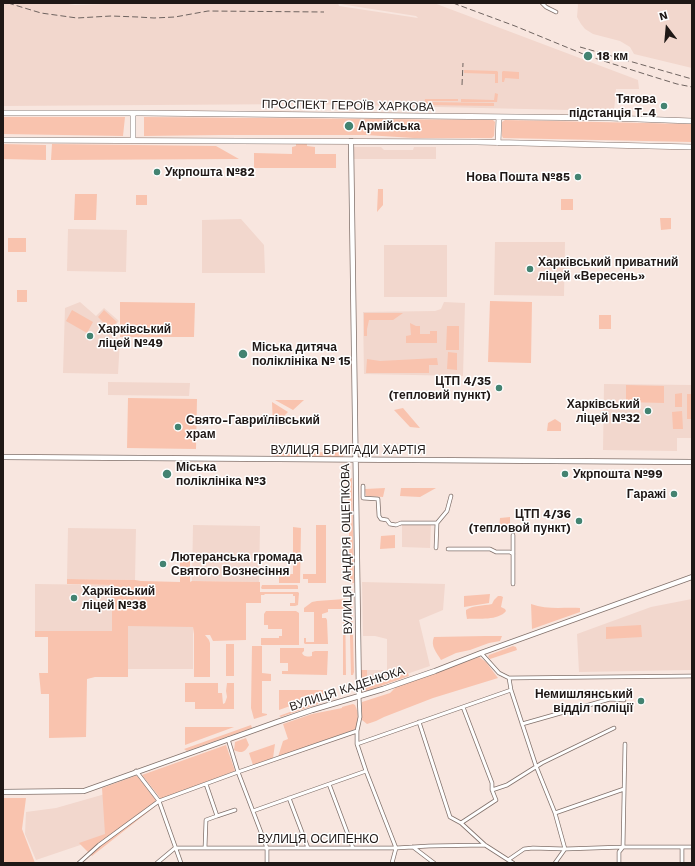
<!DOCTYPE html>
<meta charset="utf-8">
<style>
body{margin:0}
#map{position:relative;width:695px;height:866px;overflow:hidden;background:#f8e6df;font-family:"Work Sans",sans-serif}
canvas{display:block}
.frame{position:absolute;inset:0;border:4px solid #1f1816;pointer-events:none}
.north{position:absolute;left:647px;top:8px;width:40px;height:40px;-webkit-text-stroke:3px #fff;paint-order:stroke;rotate:344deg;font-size:11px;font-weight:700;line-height:16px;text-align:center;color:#1f1816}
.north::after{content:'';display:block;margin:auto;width:14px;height:18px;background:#1f1816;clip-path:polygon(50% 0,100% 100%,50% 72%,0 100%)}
</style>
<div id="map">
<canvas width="695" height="866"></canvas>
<div class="frame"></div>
<div class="north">N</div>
</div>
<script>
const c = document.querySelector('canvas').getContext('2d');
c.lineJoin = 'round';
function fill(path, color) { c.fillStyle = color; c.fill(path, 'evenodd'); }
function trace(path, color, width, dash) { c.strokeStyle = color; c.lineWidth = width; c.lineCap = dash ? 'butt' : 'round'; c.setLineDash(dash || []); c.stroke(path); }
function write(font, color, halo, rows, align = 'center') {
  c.font = font + ' "Work Sans",sans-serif'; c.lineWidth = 3; c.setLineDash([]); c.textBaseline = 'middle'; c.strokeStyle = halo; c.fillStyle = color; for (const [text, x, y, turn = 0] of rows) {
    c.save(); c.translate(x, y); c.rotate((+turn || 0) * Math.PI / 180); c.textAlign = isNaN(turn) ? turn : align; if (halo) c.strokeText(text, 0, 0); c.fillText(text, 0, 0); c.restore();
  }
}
fill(new Path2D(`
 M3 3H61L75 5 136 3H338L339 6 418 18 416 16 340 4V3H434L638 80 639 89H616L614 111 305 104 3 106Z
 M577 3H692V68L634 54 630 47 620 41 593 34 585 29 581 24 577 17 578 5Z
 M353 147H381L384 150H413L414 147H436V159H353Z
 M241 219 264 245 265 273H202V220Z
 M68 229 127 230 126 272 67 271Z
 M495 242H565L564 296 494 295Z
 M384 245H447V297H384Z
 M80 302 96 316 104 308 119 321 110 331 120 340 118 374 63 373 65 308Z
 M444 302 465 303 463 376 364 374 363 312 435 311 441 309Z
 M108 382 190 383 189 396 108 395Z
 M604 384 692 385V438H677V451L603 450Z
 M402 524 431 525 430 548 402 547Z
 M193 525 260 526 259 582 192 581Z
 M68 528 136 529 135 580 67 579Z
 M362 582 445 584 443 610 419 620 430 666 372 686H367V670H387V639L375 636H363Z
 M35 584 112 585V631H35Z
 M692 599V670L579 672 577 634 651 607Z
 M128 626H193V669H128Z
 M105 794 107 836 36 860 25 834 26 812 56 808Z`), '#f2d7cd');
fill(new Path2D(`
 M464 70 497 71 498 72V83H495V74L464 73Z
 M503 71 518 72H519V79L505 78 504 82H502V72Z
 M495 93 498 94 497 102H461V99L494 100Z
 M425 99H458V101H427V102L494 103V106L424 105Z
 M3 117H125L123 136 3 134Z
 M144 117 493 120 495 122 494 136 492 138H414L366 135H222L144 136Z
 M505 120 692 124V142L503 138 502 136V122Z
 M3 144 46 145V160L3 159Z
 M52 144 216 146 239 159 51 160Z
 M296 144H307V146L315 147V154H336V168H254V153L292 154V147L296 146Z
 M378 189H383V205L377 212Z
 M75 194H97L96 220H74Z
 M136 195H147V205H136Z
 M561 199H573V210H561Z
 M660 218H671V229L661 230Z
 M8 238H26V252H8Z
 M17 290H27V302H17Z
 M490 301 532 302 531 363 488 362Z
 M120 302 195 303 194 337H120Z
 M72 310 93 322 87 333 66 321Z
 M104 310 117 322 110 329 98 317Z
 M364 313H403L393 320H369L367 329V336H364Z
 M599 315H611V329H599Z
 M410 323 416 326H420V334H430V331H437V343H406V336L411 335Z
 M447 326H459V350H446Z
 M448 352 457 353V370L447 369Z
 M437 358 438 365H429V373H366L367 359 380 361Z
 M626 385 664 386V403L626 402Z
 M682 393V407H675V394Z
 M687 394H692V419H687Z
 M128 398 197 399 196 449 127 448Z
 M275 400H304L293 410Z
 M272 402 288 412 273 427Z
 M403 408 420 428 410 427 394 410Z
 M682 411 683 429H673L672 412Z
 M555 419 561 423V431H547L548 423Z
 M343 452V457L272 458V453Z
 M348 478H352L354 583H350Z
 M385 488 383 497 366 496 365 489Z
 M401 488H436L420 497 400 496Z
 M510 517V529L499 531 500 518Z
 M316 525H326V583H308V579H303V574H316Z
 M293 527 301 528 300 583H279V574H293Z
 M395 535V548L380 549 381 536Z
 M180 554H190V582L192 581 260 582V592H298L299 593 298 605 295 606H290V603H295V596H293V594H265L264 595H261V603H246V640L213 641 210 635H205L209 640 210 643V677H194V634L193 627 128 626V677H95L87 679 86 737 49 738V694H41L39 673H48V637H35V631H112V585L67 584V579L135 580 141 581 180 582Z
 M262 585H297L298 586V589H262L261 588Z
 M490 594 489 603 464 607V596Z
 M498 596H501L503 597 501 607 505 609 506 611C498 621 479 618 467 619L466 613V610C473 605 483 606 492 604L494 600Z
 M345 599 346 675H343V609H328V612L322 614V618H326L327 620 328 644H305L304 643V638H306V642H314V612H304V608L312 602 317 601Z
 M349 599 352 600V602L354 672 353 675H351Z
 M531 604C547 610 563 607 580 608V612L532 629Z
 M266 611H296L299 613V645H261V638H279V636H282V629H268V625H264V614Z
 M641 625 642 637 606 639V627Z
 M485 636H502L500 641 489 643 470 650 456 653 441 660C437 653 430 646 434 637Z
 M226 644H234V676H226Z
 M252 646H262V673L271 674V681H262V713L267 714V715L254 719 251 708Z
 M513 646 516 647 517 650 490 659 488 657 489 655Z
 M280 648H304V651L302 653C304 657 307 657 312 656V652L315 651H328L327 675 282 674V671H288V663H280Z
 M479 657 486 662 498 678 433 698 384 717 376 721 367 724 362 720V702L390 693 396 687Z
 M360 670H367V686H372L408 673 409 676 364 692H363L361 689Z
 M185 683H218V693H222L223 704 225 703 227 697 226 691 227 683H234V709H195V702H185Z
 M279 690H334L279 710Z
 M325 699 321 703 281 717 279 716Z
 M353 704 355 705C359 713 358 720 356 728L353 730 278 757 283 741 288 739 283 724 312 714 342 708V707Z
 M251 725 252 728 187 751 184 749Z
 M185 727H234L185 745Z
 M246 738 249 745C245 752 242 754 234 750L235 742Z
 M275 744 273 758 253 765 249 753Z
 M226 745 235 771 161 799 142 775Z
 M135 776H137L138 777 155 799 157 805 92 856 79 843 105 834 102 788Z
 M3 798H26L22 829 35 863H3Z`), '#f9c3ae');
const street = new Path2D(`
 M542 3 546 7 556 12
 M363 486V498L378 499 379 516 381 519 387 520 390 524 396 525 401 523H437
 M436 548 437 523 447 511 451 496
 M448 549H490L496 552H510L513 554
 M513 584V535
 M481 653 499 673 509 678 692 676
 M509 678 511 690 536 766 555 813 565 849 555 863
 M359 696 360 717 357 731V744L366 771 396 848 392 863
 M463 707 492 783V790
 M419 722 450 817 461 823 485 845 513 863
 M522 724 610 699 624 700
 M228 739 238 772 267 848V863
 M357 744 511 690
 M136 771 159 801 181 863
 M329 784 353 848
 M289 798 308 848
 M253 811 366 771
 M555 813 624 789
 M217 816 235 810
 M461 823 496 800 492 790 507 785 542 763 614 728
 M413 847 434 863
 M682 847V863
 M205 848 206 820 217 816 206 784
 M508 860 524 849 533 848 565 849 623 847H692
 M79 863 99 845 159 801 238 772 357 731
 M157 863 175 848H396L429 846 485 845
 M619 863V852L623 847 625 744`);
const secondary = new Path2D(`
 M351 141 359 696
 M3 457 692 462
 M3 792 84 791 277 722 312 710 383 689 435 671 481 653 692 577`);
const primary = new Path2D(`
 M3 113H142L610 118 692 121
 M3 140 477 142 692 147
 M133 140V113
 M498 143 499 117`);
trace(street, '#81716b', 4.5);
trace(secondary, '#81716b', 6);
trace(primary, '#81716b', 6);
trace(street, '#fff', 3);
trace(secondary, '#fff', 4.5);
trace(primary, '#fff', 5);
trace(new Path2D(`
 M8 3 41 13 77 18 111 16 138 17 154 18 175 17 208 11 324 12
 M453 3 515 26 588 56 651 76 677 84 692 87
 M580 47 692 79
 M462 85 463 63`), '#6f6460', 1, [6, 3]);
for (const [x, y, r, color] of [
 [588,56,5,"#438371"],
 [664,106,4,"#438371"],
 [349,126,5,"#438371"],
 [157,172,4,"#438371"],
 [578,177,4,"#438371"],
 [530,269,4,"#438371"],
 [90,336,4,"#438371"],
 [243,354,5,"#438371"],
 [499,388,4,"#438371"],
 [648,411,4,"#438371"],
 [178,427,4,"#438371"],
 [167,474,5,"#438371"],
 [565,474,4,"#438371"],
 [674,494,4,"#438371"],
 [579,521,4,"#438371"],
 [163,564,4,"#438371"],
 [74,598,4,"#438371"],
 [641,701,4,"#438371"]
]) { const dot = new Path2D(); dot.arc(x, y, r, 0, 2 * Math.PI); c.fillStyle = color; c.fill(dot); trace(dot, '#fff', 1.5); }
write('bold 12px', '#1f1816', '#fff', [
 ["18 км",597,56],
 ["Тягова",656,99,"right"],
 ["підстанція Т-4",656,113,"right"],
 ["Армійська",358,126],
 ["Укрпошта №82",165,172],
 ["Нова Пошта №85",570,177,"right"],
 ["Харківський приватний",538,262],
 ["ліцей «Вересень»",538,276],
 ["Харківський",98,329],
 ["ліцей №49",98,343],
 ["Міська дитяча",252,347],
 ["поліклініка № 15",252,361],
 ["ЦТП 4/35",491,381,"right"],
 ["(тепловий пункт)",491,395,"right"],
 ["Харківський",640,404,"right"],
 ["ліцей №32",640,418,"right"],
 ["Свято-Гавриїлівський",186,420],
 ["храм",186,434],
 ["Міська",176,467],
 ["поліклініка №3",176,481],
 ["Укрпошта №99",573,474],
 ["Гаражі",666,494,"right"],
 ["ЦТП 4/36",571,514,"right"],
 ["(тепловой пункт)",571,528,"right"],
 ["Лютеранська громада",171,557],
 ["Святого Вознесіння",171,571],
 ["Харківський",82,591],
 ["ліцей №38",82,605],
 ["Немишлянський",633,694,"right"],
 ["відділ поліції",633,708,"right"]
], 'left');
write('12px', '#1f1816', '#fff', [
 ["ПРОСПЕКТ ГЕРОЇВ ХАРКОВА",348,106,1],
 ["ВУЛИЦЯ БРИГАДИ ХАРТІЯ",348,450],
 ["ВУЛИЦЯ АНДРІЯ ОЩЕПКОВА",347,549,-91],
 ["ВУЛИЦЯ КАДЕНЮКА",347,689,-18],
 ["ВУЛИЦЯ ОСИПЕНКО",318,839]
]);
</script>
